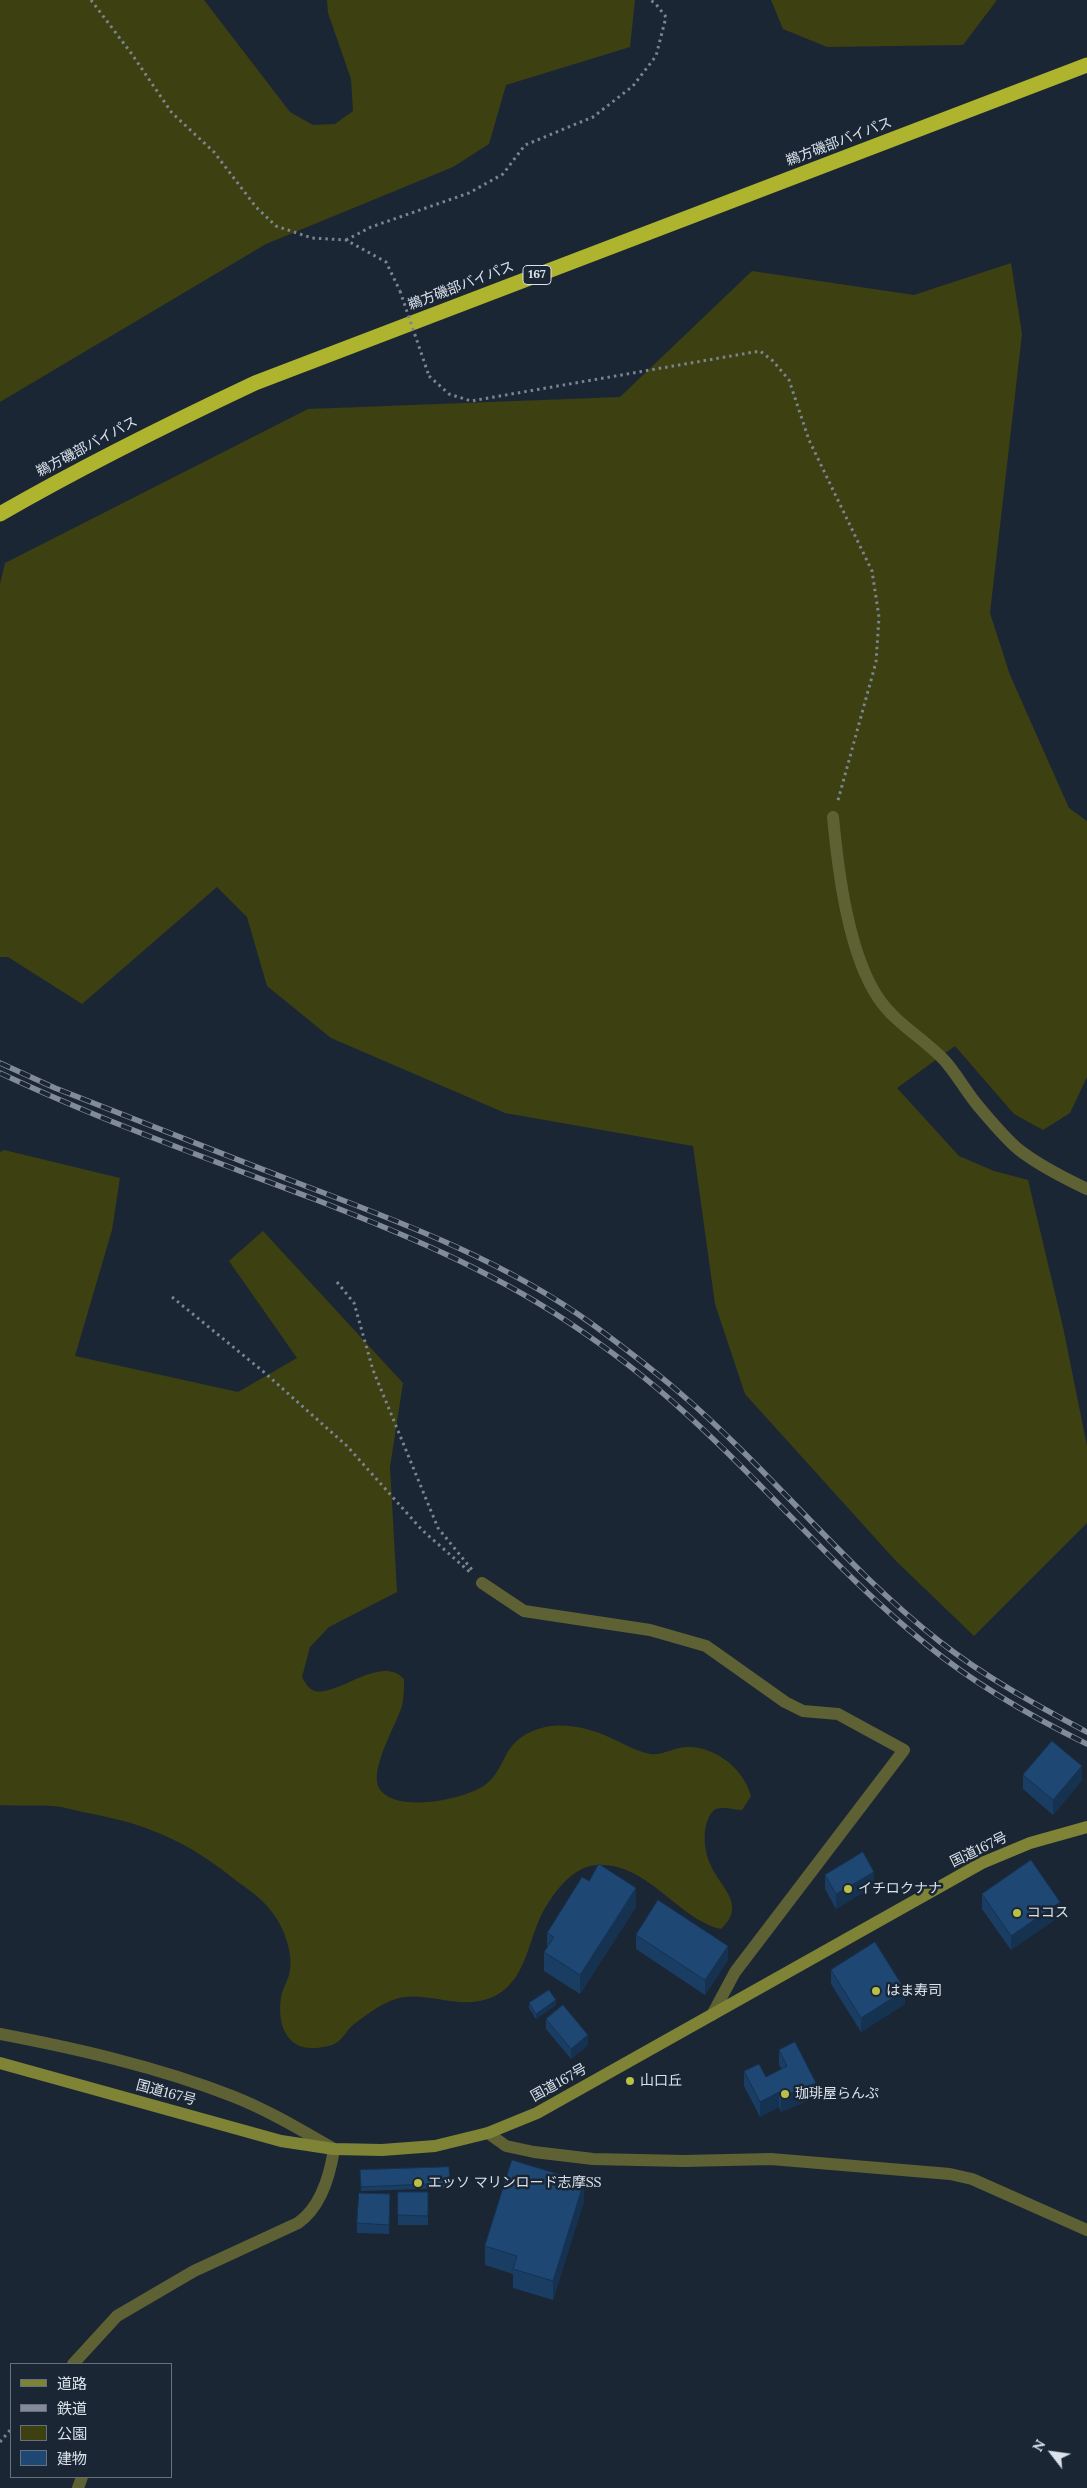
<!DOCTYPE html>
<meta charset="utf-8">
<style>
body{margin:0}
#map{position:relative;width:1087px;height:2488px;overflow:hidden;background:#1b2634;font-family:Lora,"Noto Sans JP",serif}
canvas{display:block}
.legend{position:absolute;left:10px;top:2363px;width:162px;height:115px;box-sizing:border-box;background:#1b2634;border:1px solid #67717d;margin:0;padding:6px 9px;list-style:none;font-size:15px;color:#dae2eb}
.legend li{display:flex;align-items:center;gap:10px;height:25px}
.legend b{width:25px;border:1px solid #67717d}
.north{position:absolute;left:1027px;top:2428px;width:50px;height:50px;-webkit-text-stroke:4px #1b2634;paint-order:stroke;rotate:300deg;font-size:14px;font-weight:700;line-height:20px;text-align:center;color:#dae2eb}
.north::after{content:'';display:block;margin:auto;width:18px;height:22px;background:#dae2eb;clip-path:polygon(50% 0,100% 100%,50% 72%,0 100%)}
</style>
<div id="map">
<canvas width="1087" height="2488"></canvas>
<ul class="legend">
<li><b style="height:6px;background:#7f8335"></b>道路</li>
<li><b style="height:6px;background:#828b97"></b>鉄道</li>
<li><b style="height:14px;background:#3d4011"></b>公園</li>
<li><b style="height:14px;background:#1e4774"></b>建物</li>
</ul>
<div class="north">N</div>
</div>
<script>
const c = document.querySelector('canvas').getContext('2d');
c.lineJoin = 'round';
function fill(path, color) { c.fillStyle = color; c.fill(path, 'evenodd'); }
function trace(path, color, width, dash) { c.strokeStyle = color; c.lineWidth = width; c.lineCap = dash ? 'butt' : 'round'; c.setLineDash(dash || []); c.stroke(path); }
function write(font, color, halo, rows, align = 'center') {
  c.font = font + ' Lora,"Noto Sans JP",serif'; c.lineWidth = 5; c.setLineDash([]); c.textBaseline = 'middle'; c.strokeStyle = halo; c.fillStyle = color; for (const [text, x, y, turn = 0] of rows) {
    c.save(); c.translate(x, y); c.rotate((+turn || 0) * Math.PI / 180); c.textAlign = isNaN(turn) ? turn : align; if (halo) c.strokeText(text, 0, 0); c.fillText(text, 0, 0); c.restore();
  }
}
fill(new Path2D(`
 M0 0H204L290 112 313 125 335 124 353 111 351 79 328 13 327 0H635L630 47 506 85 489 144 453 167 266 244 0 402Z
 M771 0H997L963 45 827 47 783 29Z
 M1011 263 1022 334 990 613 1010 675 1069 808 1087 821V1077L1070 1113 1043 1130 1014 1114 955 1046 897 1088 959 1156 994 1171 1028 1180 1063 1327 1087 1446V1523L974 1636 895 1560 745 1394 715 1304 693 1146 505 1113 331 1038 267 986 247 917 217 887 82 1004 8 957H0V584L5 563 308 409 620 397 752 271 914 295Z
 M4 1150 120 1178 112 1230 75 1356 238 1392 297 1358 229 1261 263 1231 403 1383 390 1467 397 1592 329 1627 310 1647 302 1677C305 1682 308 1689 315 1691 338 1697 380 1654 404 1679 404 1688 404 1697 402 1706 396 1725 369 1770 379 1788 394 1814 464 1800 485 1785 507 1769 501 1741 538 1729 561 1721 590 1728 611 1738 624 1744 636 1751 650 1754 661 1756 675 1747 687 1747 715 1746 744 1769 751 1796L742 1810C734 1810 724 1806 716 1809 710 1812 708 1819 706 1825 703 1839 705 1853 711 1866 721 1888 747 1905 721 1929 676 1918 648 1862 597 1865 571 1866 549 1898 539 1920 529 1943 525 1973 504 1990 467 2019 425 1985 390 2001 378 2006 363 2017 353 2025 347 2030 343 2039 336 2043 327 2048 312 2049 303 2047 282 2041 278 2017 281 1998 282 1988 289 1980 290 1970 293 1951 283 1925 271 1911 262 1898 246 1888 234 1879 187 1841 147 1824 88 1813 77 1811 65 1807 54 1806 36 1805 18 1806 0 1805V1152Z`), '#3d4011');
trace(new Path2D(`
 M91 0 131 53 172 113 214 152 256 207 276 226 312 238 346 240 386 262 400 291
 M346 240 371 227 469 193 503 174 525 145 593 117 633 86 656 56 666 17 655 3 650 0
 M429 376 449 394 471 401 760 351 773 361 789 380 809 440 872 571 879 617 876 662 837 804
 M337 1282 354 1303 373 1370 438 1528 473 1571
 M172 1297 265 1373 347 1446 422 1530 472 1574
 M0 2442 11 2429`), '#7b8590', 3, [2.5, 4]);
trace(new Path2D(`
 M833 817C838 870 848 954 879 999 897 1025 925 1039 945 1061 958 1076 967 1093 979 1107 991 1121 1004 1137 1018 1149 1038 1165 1064 1178 1087 1189
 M482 1583 524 1611 650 1630 706 1646 785 1702 803 1711 838 1714 904 1750 735 1972 712 2015
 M0 2034C78 2049 158 2067 232 2096 268 2110 301 2130 334 2149 330 2175 321 2207 298 2223L194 2271 117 2316 73 2364
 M488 2133 506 2146 534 2152 593 2159 684 2161 771 2159 950 2174 972 2179 1087 2230
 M78 2488 82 2477`), '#5e6133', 12);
trace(new Path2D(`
 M0 2063 281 2141 334 2149 382 2150 435 2146 488 2133 537 2113 982 1863 1030 1843 1087 1827`), '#7f8335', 12);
trace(new Path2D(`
 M0 514C83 466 168 424 255 383L1087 65`), '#aeb42e', 15);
const rail = new Path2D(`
 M0 1063 55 1088C137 1120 220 1153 303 1185 403 1223 505 1261 592 1324 622 1346 652 1369 680 1393 771 1471 845 1567 939 1641 985 1677 1036 1705 1087 1732
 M0 1073C102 1121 209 1159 314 1199 401 1233 486 1268 565 1320 606 1347 647 1378 683 1411 767 1486 839 1574 927 1645 976 1685 1030 1716 1087 1744`);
trace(rail, '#828b97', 5.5);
trace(rail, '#1b2634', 4, [11]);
trace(new Path2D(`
 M400 291 429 376`), '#7b8590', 3, [2.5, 4]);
fill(new Path2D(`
 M1023 1775 1082 1780 1053 1815 1023 1789Z
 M825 1875 874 1886 836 1909 825 1889Z
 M589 1881 636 1907 580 1994 544 1971V1952L547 1947V1933Z
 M982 1894 1060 1916 1011 1950 982 1909Z
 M636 1935 728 1960 705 1995 636 1949Z
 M831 1970 905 2004 861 2032 831 1984Z
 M529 2003 556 2005 536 2019 529 2008Z
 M546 2019 588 2045 571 2059 546 2029Z
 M779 2050 816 2097 781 2112 779 2107 760 2117 744 2086V2071L766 2077 782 2069 779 2065Z
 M449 2167 450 2188 361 2191 360 2170Z
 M398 2192H428V2225H398Z
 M584 2201 553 2300 513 2288V2274L485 2265V2246Z
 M390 2204 389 2234 357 2233V2223Z`), '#1a3d64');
fill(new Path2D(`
 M1082 1766V1780L1053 1815V1800Z
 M874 1872V1886L836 1909V1894Z
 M636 1888V1907L580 1994V1975Z
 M1060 1902V1916L1011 1950V1936Z
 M728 1946V1960L705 1995V1980Z
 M905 1990V2004L861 2032V2018Z
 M556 2000V2005L536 2019V2014Z
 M588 2035V2045L571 2059V2049Z
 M816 2083V2097L781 2112V2097Z
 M779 2092V2107L760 2117V2102Z
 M584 2182V2201L553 2300V2281Z`), '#153251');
const building = new Path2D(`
 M1052 1741 1082 1766 1053 1800 1023 1775Z
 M863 1852 874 1872 836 1894 825 1875Z
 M1031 1860 1060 1902 1011 1936 982 1894Z
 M599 1864 636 1888 580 1975 544 1952 554 1937 547 1933 582 1877 589 1881Z
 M658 1900 728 1946 705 1980 636 1935Z
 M875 1942 905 1990 861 2018 831 1970Z
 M549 1990 556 2000 536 2014 529 2003Z
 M563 2005 588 2035 571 2049 546 2019Z
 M795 2042 816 2083 781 2097 779 2092 760 2102 744 2071 759 2064 766 2077 787 2066 779 2050Z
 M512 2160 584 2182 553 2281 513 2269 517 2256 485 2246Z
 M449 2167 450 2183 361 2187 360 2170Z
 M398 2192H428V2216L398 2215Z
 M359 2193 390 2194 389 2225 357 2223Z`);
fill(building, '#1e4774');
trace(building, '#153251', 1);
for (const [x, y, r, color] of [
 [848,1889,5,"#bac045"],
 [1017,1913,5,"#bac045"],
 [876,1991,5,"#bac045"],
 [630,2081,5,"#bac045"],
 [785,2094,5,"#bac045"],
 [418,2183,5,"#bac045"]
]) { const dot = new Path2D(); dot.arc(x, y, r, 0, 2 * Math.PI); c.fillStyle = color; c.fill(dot); trace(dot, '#1b2634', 2); }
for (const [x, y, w] of [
 [537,275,28]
]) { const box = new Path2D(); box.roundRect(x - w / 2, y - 9.5, w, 19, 4); c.fillStyle = '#1b2634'; c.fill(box); trace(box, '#dae2eb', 1); }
write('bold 12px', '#dae2eb', null, [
 ["167",537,275]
]);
write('14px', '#dae2eb', '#1b2634', [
 ["鵜方磯部バイパス",839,142,-21],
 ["鵜方磯部バイパス",461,286,-21],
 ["鵜方磯部バイパス",87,447,-28],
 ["国道167号",979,1850,-26],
 ["国道167号",559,2083,-29],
 ["国道167号",166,2093,15]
]);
write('14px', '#dae2eb', '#1b2634', [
 ["イチロクナナ",858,1889],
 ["ココス",1027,1913],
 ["はま寿司",886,1991],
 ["山口丘",640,2081],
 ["珈琲屋らんぷ",795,2094],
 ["エッソ マリンロード志摩SS",428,2183]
], 'left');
</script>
